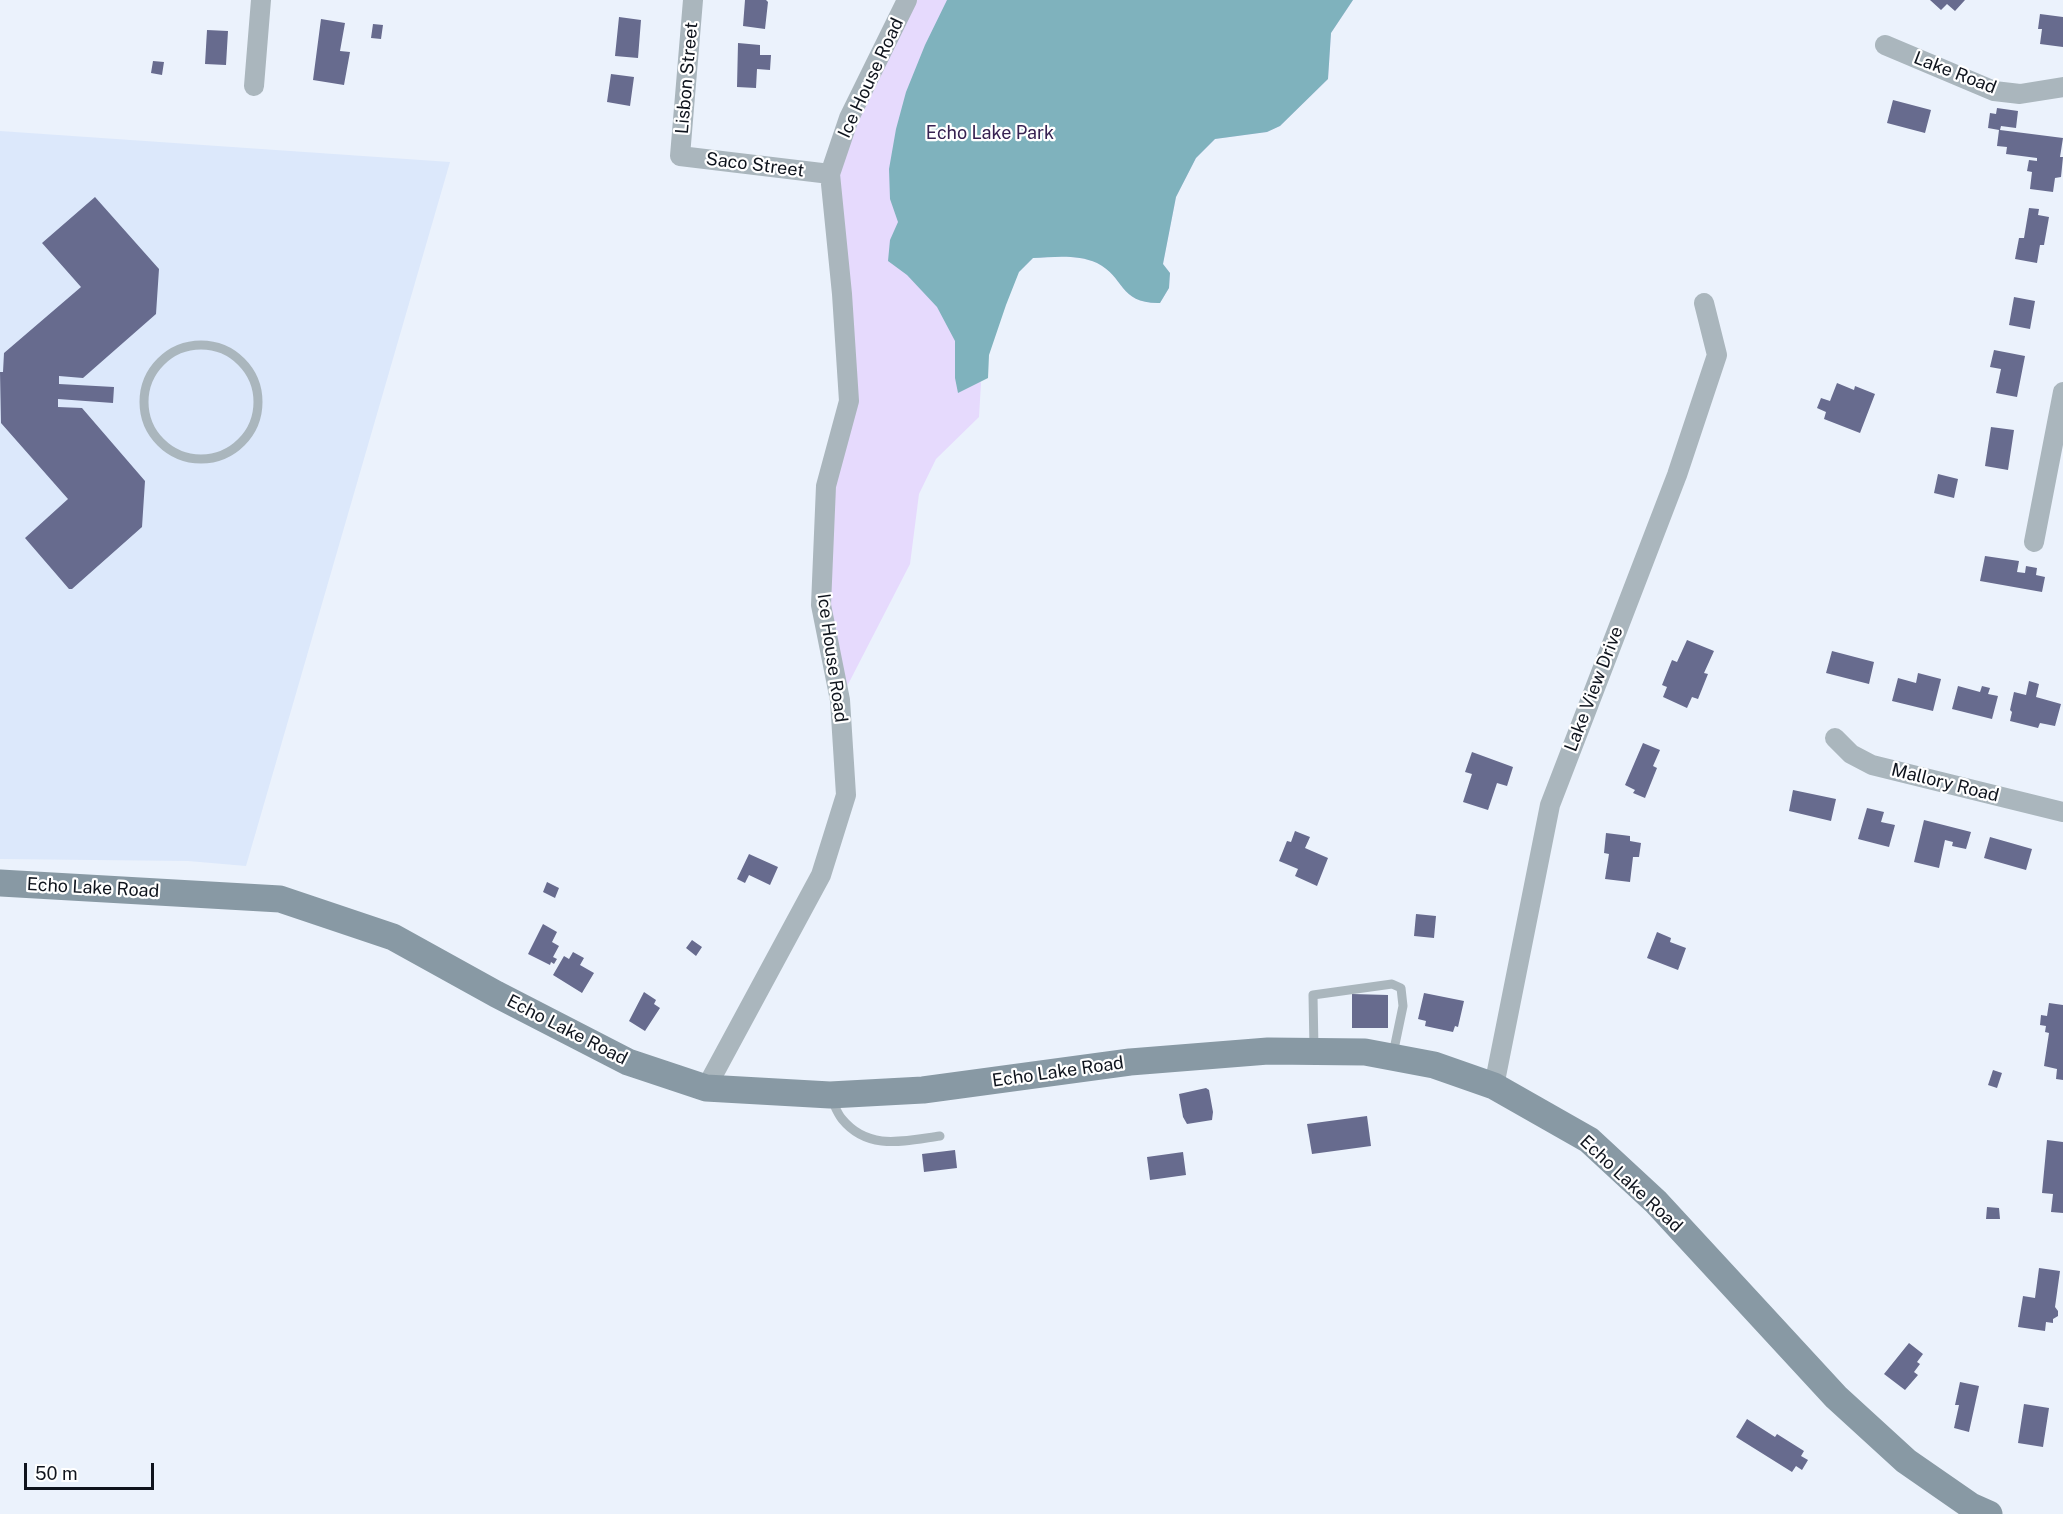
<!DOCTYPE html>
<style>
body{margin:0}
#map{position:relative;width:2063px;height:1514px;overflow:hidden;background:#ebf2fc;font-family:"Public Sans",sans-serif}
canvas{display:block}
.scale{position:absolute;left:24px;top:1463px;width:130px;height:27px;box-sizing:border-box;border:3px solid #0f141d;border-top:0;padding-left:8px;font-size:18px;line-height:21px;white-space:nowrap;color:#0f141d;-webkit-text-stroke:4px #fff;paint-order:stroke}
</style>
<div id="map">
<canvas width="2063" height="1514"></canvas>
<div class="scale">50 m</div>
</div>
<script>
const c = document.querySelector('canvas').getContext('2d');
c.lineJoin = 'round';
function fill(path, color) { c.fillStyle = color; c.fill(path, 'evenodd'); }
function trace(path, color, width, dash) { c.strokeStyle = color; c.lineWidth = width; c.lineCap = dash ? 'butt' : 'round'; c.setLineDash(dash || []); c.stroke(path); }
function write(font, color, halo, rows, align = 'center') {
  c.font = font + ' "Public Sans",sans-serif'; c.lineWidth = 4.5; c.setLineDash([]); c.textBaseline = 'middle'; c.strokeStyle = halo; c.fillStyle = color; for (const [text, x, y, turn = 0] of rows) {
    c.save(); c.translate(x, y); c.rotate((+turn || 0) * Math.PI / 180); c.textAlign = isNaN(turn) ? turn : align; if (halo) c.strokeText(text, 0, 0); c.fillText(text, 0, 0); c.restore();
  }
}
fill(new Path2D(`
 M0 131 450 162 246 866 188 861 0 859Z`), '#dce8fb');
fill(new Path2D(`
 M907 0H1353L1331 33 1328 79 1280 126 1267 132 1215 139 1196 158 1176 197 1163 264 1170 273 1169 288 1160 303C1119 304 1125 277 1097 263 1077 254 1054 257 1033 258L1019 272 971 353 981 383 979 417 936 459 919 494 910 564 840 700 821 605 826 486 849 401 830 174Z`), '#e6dafd');
fill(new Path2D(`
 M947 0H1353L1331 33 1328 79 1280 126 1267 132 1215 139 1196 158 1176 197 1163 264 1170 273 1169 288 1160 303C1119 304 1125 277 1097 263 1077 254 1054 257 1033 258L1019 272 1006 305 989 355 988 378 958 393 955 378V341L937 307 907 275 888 261 890 240 898 222 890 199 889 169 896 129 906 92 925 45Z`), '#7fb2bd');
fill(new Path2D(`
 M745 0H766L768 2 765 29 743 26Z
 M1930 0H1965L1955 11 1947 4 1941 10Z
 M2040 14 2063 17V47L2040 44 2042 29H2038Z
 M619 17 641 20 638 58 615 56Z
 M321 19 345 23 340 51 350 52 344 85 313 80Z
 M373 24 383 25 381 39 371 38Z
 M207 30 228 31 226 65 205 64Z
 M738 43 760 45V55H771L770 70 757 69 756 88 737 87Z
 M153 61 164 62 162 75 151 73Z
 M611 74 634 77 630 106 607 102Z
 M1893 100 1931 110 1925 133 1887 123Z
 M1997 108 2018 111 2016 128 2001 126 2000 130 2063 138 2060 157H2063L2061 177 2055 178 2053 192 2030 189 2032 172 2027 171 2029 160 2037 161V158L2006 154 2007 147 1997 146 1999 130 1988 128 1990 113 1996 114Z
 M95 197 159 269 156 314 83 378 59 376V384L114 387 113 403 58 399V407L82 408 145 481 142 527 72 589H69L25 538 68 499 1 423 0 372H3L4 353 81 287 42 243Z
 M2029 208 2039 209 2038 215 2049 217 2044 245H2040L2037 263 2015 259 2019 238H2024Z
 M2014 297 2035 301 2030 329 2009 325Z
 M1994 350 2025 356 2017 397 1996 393 2001 369 1990 367Z
 M1837 383 1854 390 1855 386 1875 394 1860 433 1824 419 1826 412 1817 408 1821 398 1830 401Z
 M1991 427 2014 430 2008 470 1985 466Z
 M1938 474 1958 479 1954 498 1934 493Z
 M1985 556 2019 561 2017 572 2025 573 2026 566 2037 568 2036 575 2045 577 2042 592 1980 581Z
 M1687 640 1714 651 1704 673 1708 674 1698 699 1692 697 1687 708 1663 697 1667 687 1662 685 1672 660 1677 662Z
 M1832 651 1874 662 1869 684 1826 673Z
 M1918 673 1941 679 1933 711 1892 701 1898 678 1916 683Z
 M2029 681 2039 684 2036 697 2061 704 2055 726 2040 723 2038 728 2010 721 2012 712 2010 710 2014 692 2026 695Z
 M1958 686 1980 692 1982 686 1990 688 1988 694 1998 696 1992 719 1952 709Z
 M1643 743 1660 750 1653 766 1657 768 1645 798 1633 793 1635 790 1625 785Z
 M1472 752 1513 767 1507 786 1497 783 1488 810 1463 802 1472 774 1465 772Z
 M1793 790 1836 799 1831 821 1789 811Z
 M1867 808 1884 812 1881 822 1895 825 1889 847 1858 839Z
 M1924 820 1971 832 1966 849 1952 846 1953 842 1945 840 1939 868 1914 862Z
 M1295 831 1310 837 1305 848 1328 858 1317 886 1295 876 1298 869 1279 861 1287 841 1291 842Z
 M1606 833 1630 836V841L1641 843 1639 857H1633L1630 882 1605 879 1609 854 1604 853Z
 M1990 837 2032 849 2026 870 1984 858Z
 M749 854 778 867 770 885 749 875 745 883 737 879Z
 M547 882 559 888 555 898 543 892Z
 M1416 914 1436 916 1434 938 1414 936Z
 M543 924 557 932 552 942 559 946 553 957 557 959 554 964 551 962 550 965 528 954Z
 M1657 932 1671 938 1670 942 1686 948 1678 970 1647 958Z
 M692 940 702 947 696 956 686 948Z
 M573 952 584 958 580 965 594 973 582 993 553 975 564 956 569 959Z
 M644 992 656 1000 654 1004 660 1008 645 1031 629 1021Z
 M1424 993 1464 1001 1458 1027 1455 1026 1453 1032 1425 1026 1426 1021 1418 1019Z
 M1352 994 1388 995V1028H1352Z
 M2049 1003 2063 1005V1080L2056 1079 2057 1069 2044 1066 2049 1033 2045 1032 2046 1026 2040 1025 2041 1015 2047 1016Z
 M1993 1070 2002 1073 1997 1088 1988 1085Z
 M1206 1088 1209 1090 1213 1112 1212 1120 1187 1124 1183 1117 1179 1094Z
 M1367 1116 1371 1146 1312 1154 1307 1124Z
 M2047 1140 2063 1142V1213L2051 1212 2053 1194 2042 1193Z
 M955 1150 957 1168 924 1172 922 1154Z
 M1183 1152 1186 1175 1150 1180 1147 1157Z
 M1987 1207 1999 1208 2000 1219H1986Z
 M2039 1268 2060 1271 2055 1307 2058 1311V1316L2053 1319V1323L2046 1322 2045 1331 2018 1327 2023 1296 2035 1298Z
 M1909 1343 1923 1354 1917 1362 1920 1364 1914 1372 1918 1375 1905 1390 1884 1374Z
 M1960 1382 1979 1386 1969 1432 1954 1428 1959 1405H1955Z
 M2024 1404 2049 1408 2043 1447 2018 1443Z
 M1747 1419 1775 1437 1777 1434 1804 1451 1801 1456 1808 1460 1802 1470 1796 1466 1792 1472 1736 1437Z`), '#676b8e');
trace(new Path2D(`
 M144 402a57 57 0 1 1 114 0a57 57 0 1 1-114 0Z
 M1314 1049 1313 995 1392 984 1401 988 1403 1006 1393 1054
 M831 1098C834 1104 837 1113 842 1119 868 1151 904 1141 940 1136`), '#aab6bd', 9);
trace(new Path2D(`
 M693 0 680 156 830 174
 M1885 45 1994 91 2020 94 2063 87
 M254 86 261 0
 M2034 542 2063 392
 M1835 738 1851 754 1872 765 2063 812
 M1494 1086 1550 805 1677 475 1717 355 1704 303
 M706 1088 821 875 846 795 840 700 821 605 826 486 849 401 842 294 830 174 849 118 907 0`), '#aab6bd', 20);
trace(new Path2D(`
 M0 883 280 899 393 937 496 994 628 1062 706 1088 830 1095 923 1090 1130 1062 1268 1051 1365 1052 1434 1065 1494 1086 1589 1140 1656 1202 1836 1397 1906 1461 1971 1506 1989 1514`), '#8899a4', 27);
write('18px', '#0f141d', '#fff', [
 ["Lake Road",1955,73,21],
 ["Lisbon Street",687,78,-85],
 ["Ice House Road",871,78,-65],
 ["Saco Street",755,165,7],
 ["Ice House Road",832,658,82],
 ["Lake View Drive",1594,689,-69],
 ["Mallory Road",1945,783,14],
 ["Echo Lake Road",93,888,3],
 ["Echo Lake Road",567,1030,27],
 ["Echo Lake Road",1058,1072,-8],
 ["Echo Lake Road",1631,1184,43]
]);
write('18px', '#372252', '#fff', [
 ["Echo Lake Park",990,133]
]);
</script>
